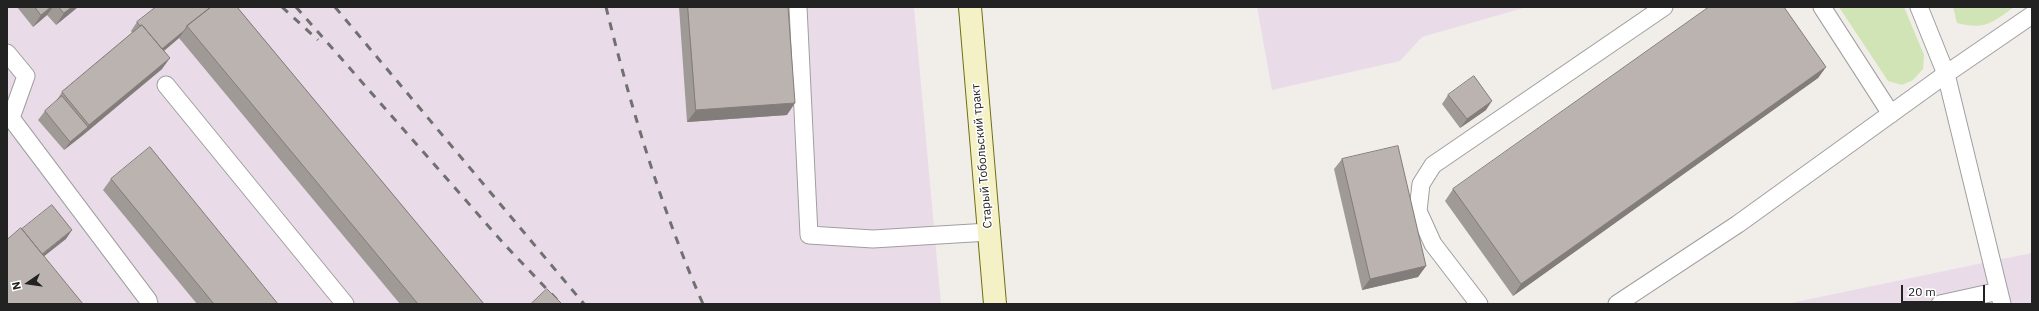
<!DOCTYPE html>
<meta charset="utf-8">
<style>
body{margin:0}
#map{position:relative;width:2039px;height:311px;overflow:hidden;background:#f1eeea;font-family:"IBM Plex Sans",sans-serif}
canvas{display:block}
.frame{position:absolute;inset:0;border:8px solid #222;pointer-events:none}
.north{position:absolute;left:8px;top:263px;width:40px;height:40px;-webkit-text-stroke:3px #fff;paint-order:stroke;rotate:257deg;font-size:11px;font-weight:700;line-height:16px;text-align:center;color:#222}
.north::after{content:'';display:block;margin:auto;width:14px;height:18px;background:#222;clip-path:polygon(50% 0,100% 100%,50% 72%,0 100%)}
.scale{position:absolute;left:1901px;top:285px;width:84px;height:18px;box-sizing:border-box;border:2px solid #222;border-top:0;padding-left:5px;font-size:12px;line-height:14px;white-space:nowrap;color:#222;-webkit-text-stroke:3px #fff;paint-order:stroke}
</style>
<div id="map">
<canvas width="2039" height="311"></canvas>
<div class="frame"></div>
<div class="north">N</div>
<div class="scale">20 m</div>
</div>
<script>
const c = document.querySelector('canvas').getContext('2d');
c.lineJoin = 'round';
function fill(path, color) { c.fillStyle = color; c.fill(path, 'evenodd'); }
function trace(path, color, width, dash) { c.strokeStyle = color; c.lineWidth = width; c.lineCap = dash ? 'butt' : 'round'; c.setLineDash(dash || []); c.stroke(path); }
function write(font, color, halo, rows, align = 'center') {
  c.font = font + ' "IBM Plex Sans",sans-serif'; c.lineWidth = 3; c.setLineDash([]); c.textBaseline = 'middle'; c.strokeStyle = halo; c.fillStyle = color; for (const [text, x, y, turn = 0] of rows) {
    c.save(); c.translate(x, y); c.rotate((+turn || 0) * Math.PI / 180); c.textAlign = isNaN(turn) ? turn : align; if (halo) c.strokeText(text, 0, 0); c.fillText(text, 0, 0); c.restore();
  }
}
fill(new Path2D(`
 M7 7H914L941 304H7Z
 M1257 7H1527L1422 37 1400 61 1272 90Z
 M2032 253V304H1786L1992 261Z`), '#e9dce8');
fill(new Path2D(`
 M1839 7H1904L1924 55 1923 69 1913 80 1902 85 1888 81Z
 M1953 7H2014C1992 23 1985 30 1957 23Z`), '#d1e4b6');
const lane = new Path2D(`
 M798 7 809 235 873 239 989 232
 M1822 7 1891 114
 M1919 7 1946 74 2002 304
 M7 53 26 76 11 118 148 300 149 304
 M166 85 345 304
 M1479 304 1433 244 1418 211 1421 184 1433 165 1664 7
 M1617 304 1738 224 1946 74 2032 15
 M1940 304 1999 291`);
const secondary = new Path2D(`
 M970 7 995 304`);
trace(lane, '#9f9f9f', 19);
trace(secondary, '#6d6e13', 24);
trace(lane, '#fff', 17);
trace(secondary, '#f3f1c5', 22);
trace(new Path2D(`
 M282 7 318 40
 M296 7 505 245 561 304
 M335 7 584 304
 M606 7C630 105 662 211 703 304`), '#707070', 3, [8, 8]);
fill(new Path2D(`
 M17 7H78L56 25 47 15 33 27Z
 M237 7 484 304H400L179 38 164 51 162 69 64 150 38 120 45 111 55 103 62 92 132 33 131 31 137 22Z
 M679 7H788L787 115 687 122Z
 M1826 67 1818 78 1513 296 1445 201 1453 189Z
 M1448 95 1486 110 1460 128 1442 104Z
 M1342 159 1426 266 1418 277 1362 290 1334 169Z
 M111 179 278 304H197L103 190Z`), '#a09a96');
fill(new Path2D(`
 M51 7H53L47 15 33 27 41 15Z
 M72 7H78L56 25 64 13Z
 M185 30 179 38 154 59 160 50Z
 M170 58 162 69 82 136 89 125Z
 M1826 67 1818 78 1513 296 1521 284Z
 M1492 101 1486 110 1460 128 1467 119Z
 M795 103 787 115 687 122 696 110Z
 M88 127 82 136 64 150 70 142Z
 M72 230 66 239 33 265 40 256Z
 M1426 266 1418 277 1362 290 1370 279Z`), '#827d7a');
const building = new Path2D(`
 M35 7H51L41 15Z
 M59 7H72L64 13Z
 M156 7H211L187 26 185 30 162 49 142 25 140 26 137 22Z
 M211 7H237L484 304H418L187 26Z
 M688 7H788L795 103 696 110Z
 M1709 7H1784L1826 67 1521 284 1453 189Z
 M142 25 170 58 89 125 62 92Z
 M1474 76 1492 101 1467 119 1448 95Z
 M62 96 88 127 70 142 45 111Z
 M1398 146 1426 266 1370 279 1342 159Z
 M150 147 278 304H214L111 179Z
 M52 205 72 230 42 254 22 229Z
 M21 228 83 304H7V240Z
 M547 289 562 304H531Z`);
fill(building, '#bab3af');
trace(building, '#827d7a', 1);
write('12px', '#222', '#fff', [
 ["Старый Тобольский тракт",982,156,-95]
]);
</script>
